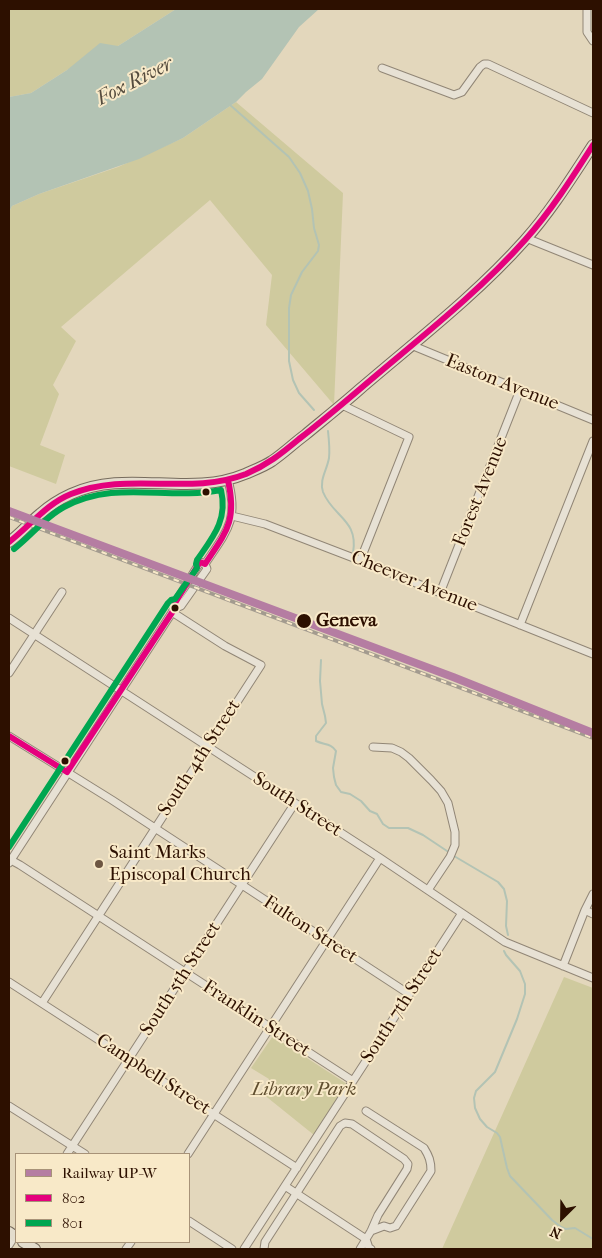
<!DOCTYPE html>
<style>
body{margin:0}
#map{position:relative;width:602px;height:1258px;overflow:hidden;background:#e3d7bc;font-family:"IM FELL French Canon",serif}
canvas{display:block}
.frame{position:absolute;inset:0;border:10px solid #2d1000;pointer-events:none}
.legend{position:absolute;left:15px;top:1153px;width:175px;height:90px;box-sizing:border-box;background:#f8e9c8;border:1px solid #a79278;margin:0;padding:6px 9px;list-style:none;font-size:15px;color:#2d1000}
.legend li{display:flex;align-items:center;gap:10px;height:25px}
.legend b{width:25px;border:1px solid #a79278}
.north{position:absolute;left:537px;top:1193px;width:50px;height:50px;-webkit-text-stroke:4px #f8e9c8;paint-order:stroke;rotate:203deg;font-size:14px;font-weight:700;line-height:20px;text-align:center;color:#2d1000}
.north::after{content:'';display:block;margin:auto;width:18px;height:22px;background:#2d1000;clip-path:polygon(50% 0,100% 100%,50% 72%,0 100%)}
</style>
<div id="map">
<canvas width="602" height="1258"></canvas>
<div class="frame"></div>
<ul class="legend">
<li><b style="height:6px;background:#b57da2"></b>Railway UP-W</li>
<li><b style="height:6px;background:#e5007d"></b>802</li>
<li><b style="height:6px;background:#00a651"></b>801</li>
</ul>
<div class="north">N</div>
</div>
<script>
const c = document.querySelector('canvas').getContext('2d');
c.lineJoin = 'round';
function fill(path, color) { c.fillStyle = color; c.fill(path, 'evenodd'); }
function trace(path, color, width, dash) { c.strokeStyle = color; c.lineWidth = width; c.lineCap = dash ? 'butt' : 'round'; c.setLineDash(dash || []); c.stroke(path); }
function write(font, color, halo, rows, align = 'center') {
  c.font = font + ' "IM FELL French Canon",serif'; c.lineWidth = 4; c.setLineDash([]); c.textBaseline = 'middle'; c.strokeStyle = halo; c.fillStyle = color; for (const [text, x, y, turn = 0] of rows) {
    c.save(); c.translate(x, y); c.rotate((+turn || 0) * Math.PI / 180); c.textAlign = isNaN(turn) ? turn : align; if (halo) c.strokeText(text, 0, 0); c.fillText(text, 0, 0); c.restore();
  }
}
fill(new Path2D(`
 M9 9H176L118 46 67 70 31 93 9 97Z
 M236 102 343 193 334 405 266 325 272 275 210 200 61 327 76 341 53 385 59 394 40 445 65 455 56 484 9 466V212L12 206 39 194 118 167 183 138Z
 M564 977 593 988V1249H442Z
 M273 1036 347 1084 314 1135 263 1094 269 1079 251 1068Z`), '#cfca9e');
fill(new Path2D(`
 M176 9H319L299 27 262 79 246 92 236 102 183 138 139 159 39 194 12 206 9 212V97L31 93 67 70 100 43 118 46Z`), '#b3c3b4');
trace(new Path2D(`
 M229 104 289 157 300 173 308 191 312 209 314 228 319 245 318 251 302 272 291 295 289 308V361L293 380 299 393 314 410
 M328 431C329 440 330 449 329 458 327 470 319 480 323 492 333 517 359 520 353 553
 M321 660 320 681 322 704 325 716 326 723 316 736V741C324 745 331 743 336 751L333 768 334 777 336 785 341 792 350 794 361 801 370 811 377 814 383 824 389 828H408L423 835 450 853
 M454 856 498 882 504 889 507 901 506 926 508 935
 M504 951 506 955 520 971 525 984V994L517 1019 495 1072 476 1091 474 1098 475 1108 480 1119 487 1127 497 1133 500 1137 507 1168 510 1176 552 1220 561 1227 566 1229 575 1228 593 1239`), '#b3c3b4', 2);
const street = new Path2D(`
 M587 9V32L593 41
 M382 68 454 95 462 92 480 67 484 64H488L593 113
 M526 238 593 265
 M411 345 593 420
 M342 405 409 437 360 561
 M232 516 265 524 351 557 593 654
 M440 593 520 390
 M175 608 181 606 207 569 205 564C227 531 239 520 228 480
 M9 618 380 858 505 942 593 978
 M520 625 593 441
 M9 673 62 592
 M9 736 112 800 409 994
 M373 747 392 748 401 752 409 758 431 780 441 791 448 803 455 832V845L450 857 428 890
 M9 859 20 865 353 1081
 M9 863 175 608V603L200 562 205 564
 M585 910 593 914
 M563 966 585 910 593 894
 M9 982 297 1168
 M42 1003 261 665 225 646 172 612
 M9 1106 85 1154
 M366 1111 424 1148C429 1156 431 1161 431 1171L396 1226 390 1228 384 1226 371 1231
 M67 1154 295 803
 M188 1154 380 858
 M285 1186 366 1239 369 1248 371 1249
 M189 1221 232 1249
 M9 1245 16 1234
 M126 1249 131 1242
 M244 1249 462 913
 M264 1249 265 1242 340 1126 345 1123 352 1124 404 1159 408 1164 407 1169 378 1215 371 1231 360 1249`);
const primary = new Path2D(`
 M9 542C20 534 29 523 40 514 49 506 60 499 71 494 127 468 188 498 245 474 254 470 265 466 272 461 284 453 294 443 305 435 323 420 342 405 360 389 416 341 476 295 525 240 551 211 572 177 593 145
 M9 1232 16 1237
 M23 1242 35 1249`);
trace(street, '#918676', 9);
trace(primary, '#776c5d', 12);
trace(street, '#e7e1d4', 7);
trace(primary, '#e3dccc', 10);
const rail = new Path2D(`
 M9 517 593 738`);
trace(rail, '#a39b8f', 4);
trace(rail, '#f8e9c8', 2, [5.5]);
trace(new Path2D(`
 M9 542C30 526 46 504 71 494 128 471 189 496 246 474 267 465 281 454 299 439 320 423 340 406 360 389 416 341 476 295 525 240 551 211 572 178 593 145
 M9 736 67 772
 M67 772 175 608V603L200 562 205 564C227 531 237 521 228 480`), '#e5007d', 6);
trace(new Path2D(`
 M9 847 168 603 171 600 175 599 197 568 196 564 197 560C213 537 228 520 221 490 166 501 117 479 64 507 45 517 31 536 14 549`), '#00a651', 6);
trace(new Path2D(`
 M9 511 453 677 593 733`), '#b57da2', 8);
for (const [x, y, r, color] of [
 [206,492,4.5,"#2d1000"],
 [175,608,4.5,"#2d1000"],
 [304,621,8,"#2d1000"],
 [65,761,4.5,"#2d1000"],
 [99,864,5,"#6d5642"]
]) { const dot = new Path2D(); dot.arc(x, y, r, 0, 2 * Math.PI); c.fillStyle = color; c.fill(dot); trace(dot, '#f8e9c8', 2); }
write('19px', '#2d1000', '#f8e9c8', [
 ["Easton Avenue",502,383,22],
 ["Forest Avenue",481,492,-68],
 ["Cheever Avenue",414,582,22],
 ["South 4th Street",200,758,-57],
 ["South Street",297,805,33],
 ["Fulton Street",310,930,33],
 ["South 5th Street",181,979,-57],
 ["South 7th Street",402,1006,-57],
 ["Franklin Street",256,1019,33],
 ["Campbell Street",153,1075,33]
]);
write('bold 19px', '#2d1000', '#f8e9c8', [
 ["Geneva",316,621]
], 'left');
write('19px', '#2d1000', '#f8e9c8', [
 ["Saint Marks",109,853],
 ["Episcopal Church",109,875]
], 'left');
write('italic 19px', '#604e2f', '#f8e9c8', [
 ["Library Park",304,1090]
]);
write('italic 20px', '#554c3e', '#f8e9c8', [
 ["Fox River",135,82,-27]
]);
</script>
